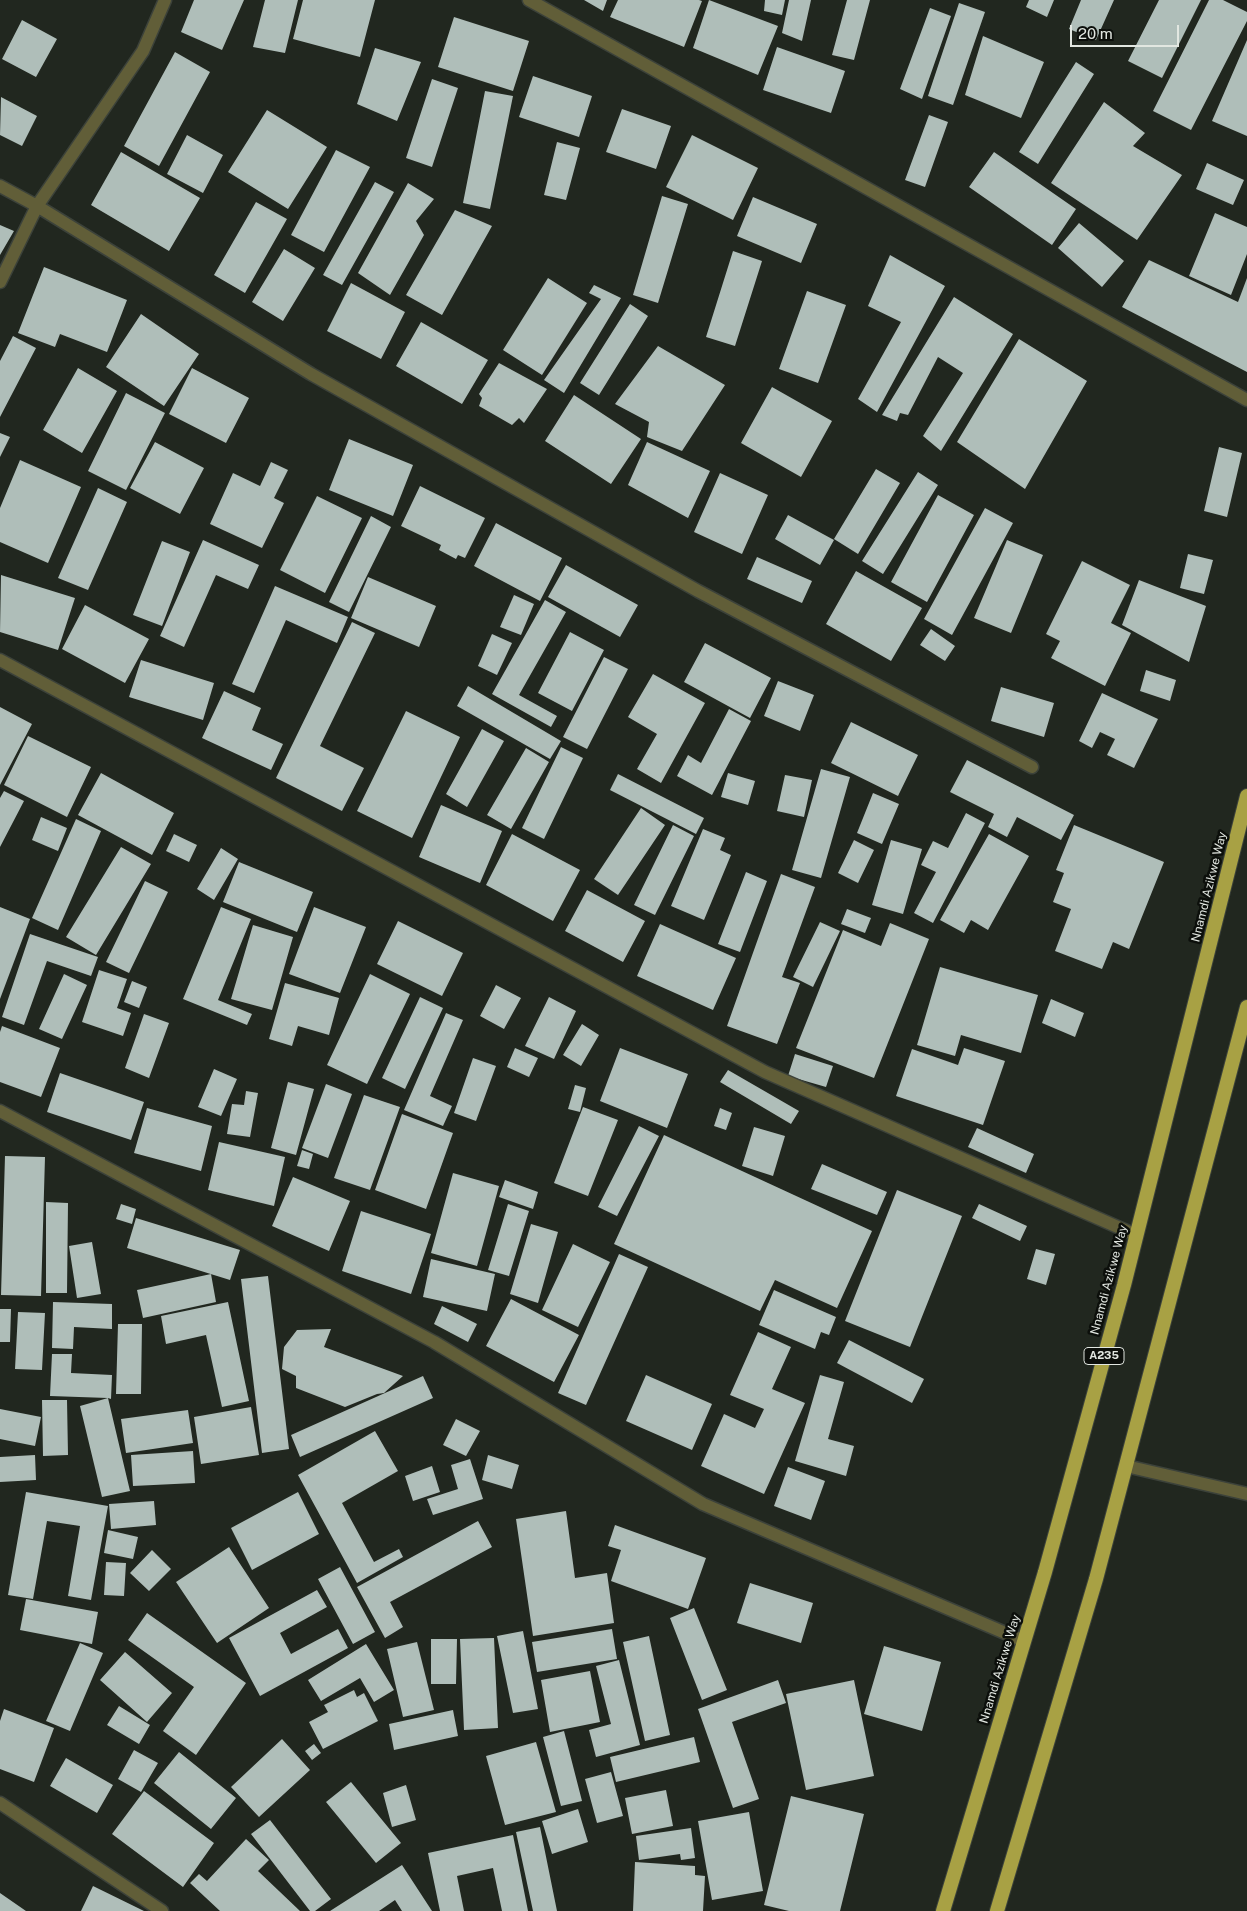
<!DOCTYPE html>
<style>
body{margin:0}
#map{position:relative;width:1247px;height:1911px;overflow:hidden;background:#21271f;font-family:"Public Sans",sans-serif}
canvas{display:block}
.scale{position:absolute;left:1070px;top:25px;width:109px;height:22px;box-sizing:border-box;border:2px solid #e2e7e1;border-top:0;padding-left:6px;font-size:15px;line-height:18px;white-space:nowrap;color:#e2e7e1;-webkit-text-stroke:4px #0c0f0b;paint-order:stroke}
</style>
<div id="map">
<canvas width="1247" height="1911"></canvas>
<div class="scale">20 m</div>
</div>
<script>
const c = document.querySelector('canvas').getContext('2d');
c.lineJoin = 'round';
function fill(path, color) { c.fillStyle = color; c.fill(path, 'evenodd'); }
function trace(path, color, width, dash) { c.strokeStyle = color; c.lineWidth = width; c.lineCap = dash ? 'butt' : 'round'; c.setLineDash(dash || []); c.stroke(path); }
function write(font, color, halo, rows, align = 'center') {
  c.font = font + ' "Public Sans",sans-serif'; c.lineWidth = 5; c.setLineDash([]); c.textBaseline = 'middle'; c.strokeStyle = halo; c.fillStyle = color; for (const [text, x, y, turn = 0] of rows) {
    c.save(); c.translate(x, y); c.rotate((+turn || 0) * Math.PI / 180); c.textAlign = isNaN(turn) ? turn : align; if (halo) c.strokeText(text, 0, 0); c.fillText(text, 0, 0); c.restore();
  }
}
fill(new Path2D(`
 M194 0H244L222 50 181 32Z
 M265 0H298L285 53 253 47Z
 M303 0H375L360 57 293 39Z
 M584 0H607L603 11Z
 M618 0H699L702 1 684 47 610 17Z
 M709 0 778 26 758 75 693 48Z
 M765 0H785L782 15 764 11Z
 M789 0H811L802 41 782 33Z
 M847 0H870L854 60 832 55Z
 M1029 0H1054L1047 17 1026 7Z
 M1081 0H1114L1096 40 1069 29Z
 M1159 0H1201L1162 78 1128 61Z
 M1209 0H1223L1247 12V21L1191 130 1153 111Z
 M959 3 985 12 953 105 928 96Z
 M930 8 951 16 922 99 900 89Z
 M454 17 529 41 513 91 438 67Z
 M22 20 57 39 36 77 2 59Z
 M983 36 1044 62 1021 118 965 95Z
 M1247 40V136L1212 121Z
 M777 47 845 71 831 113 763 90Z
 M375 48 421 62 397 121 357 104Z
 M175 52 210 72 159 166 124 146Z
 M1076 62 1094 74 1038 164 1019 152Z
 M533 76 592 96 579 137 519 117Z
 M432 79 458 88 432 167 406 158Z
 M485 91 513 96 490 209 463 203Z
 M1 97 37 116 22 146 0 135Z
 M1104 102 1145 133 1133 146 1182 175 1137 240 1051 183Z
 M622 109 671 126 656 169 606 152Z
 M267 110 327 147 288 209 228 172Z
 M929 115 948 122 925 187 905 180Z
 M187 135 223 155 203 193 167 174Z
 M692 135 758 168 733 220 666 187Z
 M557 142 580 148 566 200 544 195Z
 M336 150 370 167 324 252 291 235Z
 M121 152 200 198 169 251 91 205Z
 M994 152 1076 209 1052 245 969 187Z
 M1207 163 1244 180 1233 205 1196 189Z
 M375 182 394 192 342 285 323 275Z
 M408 183 434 199 416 221 424 235 390 295 358 273Z
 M662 196 688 204 658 303 633 295Z
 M753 197 817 224 801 263 737 236Z
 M256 202 287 219 245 293 214 275Z
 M455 210 492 226 442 315 406 295Z
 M1215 213 1247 227V254L1231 295 1189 276Z
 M1079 223 1124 261 1102 287 1058 248Z
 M0 225 14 231 0 255Z
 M284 249 315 268 283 321 252 302Z
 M733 251 762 261 735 346 706 337Z
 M890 255 945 286 877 412 858 399 901 322 868 306Z
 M1149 260 1238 302 1247 278V372L1122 307Z
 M44 267 127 300 107 352 60 334 55 347 18 333Z
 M548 278 587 303 542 375 503 350Z
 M351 283 405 312 381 359 327 331Z
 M594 285 621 298 564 393 544 380 601 299 589 293Z
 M807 291 846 305 818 383 779 369Z
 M954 297 1013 334 941 451 923 436 963 373 938 357 908 415 900 413 897 421 882 415Z
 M630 304 648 316 599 395 580 383Z
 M141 314 199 354 164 406 106 367Z
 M421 322 488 360 462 404 396 366Z
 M13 336 36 348 0 417V361Z
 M1019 339 1087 381 1025 489 957 442Z
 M658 346 725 385 682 451 647 437 649 422 615 404Z
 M499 363 547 389 524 423 519 418 512 425 479 406 482 398 479 394Z
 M78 368 117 391 82 453 43 430Z
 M192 368 249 398 226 443 169 414Z
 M772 387 832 421 801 477 741 443Z
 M126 393 165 413 126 490 88 471Z
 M574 395 641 439 611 484 545 441Z
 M0 433 10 437 0 457Z
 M349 439 413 465 393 516 329 490Z
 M155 442 204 468 180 514 130 488Z
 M647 442 710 471 688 518 628 485Z
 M1219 447 1242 453 1227 517 1204 511Z
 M20 460 81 487 48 563 0 542V508Z
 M271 462 288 470 274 498 284 503 262 548 210 524 233 473 260 486Z
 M876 469 900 483 858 554 834 539Z
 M918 472 938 485 883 574 862 561Z
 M720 473 768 495 742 554 694 532Z
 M420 486 485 518 465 558 458 555 456 559 439 550 441 545 401 526Z
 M98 488 127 502 88 590 58 578Z
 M938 495 974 515 927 602 891 582Z
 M317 496 362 518 325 593 280 570Z
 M985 508 1013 523 952 635 924 619Z
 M788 515 834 540 820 565 775 539Z
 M371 516 391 527 349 612 329 602Z
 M496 523 562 558 540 601 474 566Z
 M203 540 259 565 248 589 216 575 184 647 160 636Z
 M1007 540 1043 555 1011 633 974 618Z
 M162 541 190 552 162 626 133 615Z
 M1188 554 1213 560 1204 594 1180 588Z
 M757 557 812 581 802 603 747 579Z
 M1082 561 1130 585 1111 623 1131 633 1105 686 1051 658 1060 641 1046 634Z
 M566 565 638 605 620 637 548 597Z
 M856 571 922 608 891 661 826 624Z
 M1 575 75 598 58 650 0 632Z
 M368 577 436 606 419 647 351 618Z
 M1139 580 1206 606 1189 662 1122 625Z
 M275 586 348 617 337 643 286 620 254 693 232 684Z
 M514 595 534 604 521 635 500 627Z
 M545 600 566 612 519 695 557 716 551 727 492 694Z
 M85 605 149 639 125 683 62 649Z
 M352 622 375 633 320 746 364 768 342 811 276 778Z
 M931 629 955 646 945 661 920 645Z
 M570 632 604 650 572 711 538 693Z
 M492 634 512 643 497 675 478 666Z
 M705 643 771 678 750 718 684 682Z
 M604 657 628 669 587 749 563 737Z
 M141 660 214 683 203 720 129 697Z
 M1146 670 1176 680 1170 701 1140 691Z
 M653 674 705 703 661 783 637 769 657 734 628 717Z
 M778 681 814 695 800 731 764 716Z
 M468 686 561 741 550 759 457 706Z
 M1001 687 1054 703 1044 737 991 721Z
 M224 691 261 708 252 730 283 744 271 770 202 738Z
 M1102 693 1158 719 1134 768 1107 755 1115 739 1100 732 1092 748 1079 741Z
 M0 707 32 724 0 785Z
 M729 709 751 721 712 795 677 776 688 755 701 763Z
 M406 711 460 737 412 838 357 811Z
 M851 722 918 755 898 796 831 763Z
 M482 729 504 741 467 807 446 794Z
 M28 736 91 767 67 817 4 785Z
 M561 747 583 758 544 839 522 828Z
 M526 748 549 762 511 829 487 815Z
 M967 760 1074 815 1061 840 1017 817 1007 837 988 827 994 814 950 792Z
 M821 769 850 777 821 878 792 870Z
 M101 773 174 813 152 855 78 815Z
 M728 773 755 781 748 805 721 797Z
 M618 774 704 818 696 834 610 790Z
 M785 775 812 780 804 817 777 811Z
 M4 791 24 801 0 847V798Z
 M873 793 899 804 882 844 857 833Z
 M441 805 502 831 480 883 419 857Z
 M641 808 665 825 618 895 594 879Z
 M966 813 985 823 933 923 914 913 936 872 921 865 933 841 948 848Z
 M41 817 67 828 58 851 32 840Z
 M76 819 101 831 58 930 32 918Z
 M673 825 694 836 655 915 634 905Z
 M1074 825 1164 862 1129 949 1113 942 1102 969 1055 951 1071 909 1053 902 1064 873 1056 870Z
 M703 829 725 838 720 850 731 855 704 920 671 906Z
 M174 834 197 845 189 862 166 851Z
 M512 834 580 870 553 921 486 885Z
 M989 834 1029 856 988 930 971 920 964 933 940 920Z
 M854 840 874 850 858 883 838 873Z
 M891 840 922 849 903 914 872 905Z
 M121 847 151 864 96 955 66 937Z
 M221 848 238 859 214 900 197 889Z
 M239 862 313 892 297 932 223 902Z
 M746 872 767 881 740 952 718 944Z
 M781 874 815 887 782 977 800 983 777 1044 727 1026Z
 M145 881 168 892 129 973 106 962Z
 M587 890 645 921 623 962 565 931Z
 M0 907 30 919 0 999Z
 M221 907 251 919 218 1000 252 1014 247 1025 183 999Z
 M314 907 366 927 340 993 289 974Z
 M847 909 871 918 865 933 841 924Z
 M398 921 463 953 442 996 377 964Z
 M820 922 840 931 813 987 793 977Z
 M890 923 929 939 874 1078 796 1048 843 930 881 946Z
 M660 924 736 958 713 1010 637 976Z
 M253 925 293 937 272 1010 231 999Z
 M30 934 98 957 91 976 47 961 24 1025 2 1017Z
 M940 967 1038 995 1021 1053 961 1035 955 1056 917 1045Z
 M99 970 127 979 117 1008 131 1013 123 1036 82 1022Z
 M64 974 87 985 62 1039 39 1029Z
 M370 974 410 994 367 1084 327 1065Z
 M132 981 147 987 139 1008 124 1002Z
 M285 983 339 998 329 1035 298 1026 292 1046 269 1039Z
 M496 985 521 998 504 1029 480 1016Z
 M420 997 443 1008 405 1089 382 1078Z
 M549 997 576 1011 554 1059 525 1046Z
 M1051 999 1084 1013 1075 1037 1042 1023Z
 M446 1013 463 1020 430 1096 452 1106 443 1126 404 1110Z
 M144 1014 169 1023 149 1078 125 1068Z
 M582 1024 599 1035 581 1066 563 1055Z
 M2 1026 60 1048 41 1097 0 1082V1032Z
 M515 1048 538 1058 529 1077 507 1067Z
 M620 1048 688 1074 667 1128 600 1101Z
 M964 1048 1005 1061 983 1125 896 1096 912 1049 958 1065Z
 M795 1054 833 1066 826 1087 788 1076Z
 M473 1058 496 1066 476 1121 454 1113Z
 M214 1069 237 1079 221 1116 198 1107Z
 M728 1070 799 1111 791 1124 720 1082Z
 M60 1073 144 1102 131 1140 47 1112Z
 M288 1082 314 1089 296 1155 271 1148Z
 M326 1084 352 1094 328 1158 302 1148Z
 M575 1085 586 1088 580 1112 568 1109Z
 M246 1091 258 1093 250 1137 227 1134 232 1104 244 1105Z
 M364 1095 400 1107 370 1190 334 1178Z
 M583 1107 618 1120 588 1196 554 1183Z
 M147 1108 212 1126 201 1171 134 1153Z
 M720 1108 732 1113 726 1130 714 1126Z
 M402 1114 453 1133 426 1209 375 1190Z
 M639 1126 659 1136 617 1216 598 1207Z
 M754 1127 785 1136 773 1176 742 1166Z
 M977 1128 1034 1154 1026 1173 968 1147Z
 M664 1135 872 1231 837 1308 775 1280 760 1311 614 1244Z
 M219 1142 285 1157 274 1206 208 1190Z
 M302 1150 313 1154 309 1169 297 1166Z
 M5 1156 45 1157 41 1296 1 1295Z
 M822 1164 887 1192 877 1215 811 1189Z
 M453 1173 499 1186 477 1266 431 1253Z
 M293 1177 350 1201 329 1251 272 1226Z
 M505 1180 538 1192 533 1209 499 1197Z
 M897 1190 962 1216 910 1347 845 1321Z
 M46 1202 68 1203 67 1293H46Z
 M121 1204 136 1209 132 1224 116 1219Z
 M508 1204 529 1211 509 1276 488 1270Z
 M979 1204 1027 1226 1020 1241 972 1218Z
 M361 1211 431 1234 411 1294 342 1271Z
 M136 1218 240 1250 230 1280 127 1248Z
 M531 1224 558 1232 538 1303 510 1294Z
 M92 1242 101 1294 77 1298 69 1246Z
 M573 1244 610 1262 578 1327 542 1310Z
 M1036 1249 1055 1254 1046 1285 1027 1279Z
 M619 1254 648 1267 586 1405 558 1393Z
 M431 1259 495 1274 487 1311 423 1297Z
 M211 1274 216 1302 143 1318 137 1290Z
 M268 1276 289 1449 262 1453 241 1279Z
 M774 1290 836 1317 829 1335 821 1332 815 1349 759 1325Z
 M511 1299 579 1335 554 1382 486 1346Z
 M53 1302 112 1304V1329L74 1327 73 1349 52 1348Z
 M228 1302 249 1401 222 1407 206 1335 166 1344 161 1316Z
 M442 1306 477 1324 468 1342 434 1324Z
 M0 1309H11L10 1342H0Z
 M18 1312 45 1313 42 1370 15 1369Z
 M118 1324H142L141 1394H116Z
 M331 1329 324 1347 403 1376 384 1393 377 1394 345 1407 296 1388V1376L282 1369 284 1347 297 1330Z
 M758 1332 791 1347 772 1389 805 1403 764 1494 701 1466 724 1414 755 1428 764 1409 730 1395Z
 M849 1340 924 1379 912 1403 837 1363Z
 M52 1354H72L71 1373 112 1375 111 1399 108 1398 130 1491 102 1497 80 1406 108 1398 50 1396Z
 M646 1375 712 1404 692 1450 626 1421Z
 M820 1375 844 1382 828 1439 854 1446 846 1476 795 1461Z
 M423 1376 433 1398 300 1457 291 1435Z
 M42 1400H67L68 1455 43 1456Z
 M251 1407 259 1455 201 1464 194 1417Z
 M0 1409 41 1417 35 1446 0 1439Z
 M188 1410 193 1443 126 1453 121 1419Z
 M456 1419 480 1431 466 1456 443 1445Z
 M375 1431 398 1471 342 1503 374 1562 399 1549 403 1557 357 1583 298 1475Z
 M193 1451 195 1483 133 1486 131 1455Z
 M35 1455 36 1480 0 1482V1457Z
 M488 1455 519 1465 512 1489 482 1480Z
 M470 1459 483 1499 433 1515 427 1499 458 1489 451 1465Z
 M432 1466 440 1492 413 1501 405 1476Z
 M788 1467 825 1481 811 1520 774 1506Z
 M26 1492 108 1506 91 1600 68 1596 80 1526 47 1521 33 1599 8 1595Z
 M298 1492 319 1534 252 1570 231 1528Z
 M154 1501 156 1525 111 1529 109 1504Z
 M566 1511 575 1578 607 1573 614 1623 533 1636 516 1519Z
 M478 1521 492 1547 390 1602 403 1627 385 1638 357 1587Z
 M615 1525 706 1558 688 1609 611 1581 621 1550 608 1546Z
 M108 1530 138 1537 133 1559 104 1553Z
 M229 1547 269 1608 217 1643 176 1582Z
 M152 1550 171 1569 149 1591 130 1573Z
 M106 1562 126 1563 124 1596 104 1595Z
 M340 1567 375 1632 353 1644 318 1579Z
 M750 1583 813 1603 801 1643 737 1623Z
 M317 1590 327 1607 280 1633 291 1654 338 1629 348 1648 260 1696 229 1638Z
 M26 1599 98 1612 92 1644 20 1630Z
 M694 1608 727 1690 702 1700 670 1618Z
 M147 1613 246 1683 196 1755 163 1731 194 1687 128 1640Z
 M612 1629 617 1659 537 1672 532 1642Z
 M523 1631 538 1709 513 1713 497 1636Z
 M649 1636 670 1735 645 1741 623 1642Z
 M494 1638 498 1728 464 1730 460 1639Z
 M431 1639H457L456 1684H431Z
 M417 1642 434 1710 403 1717 387 1649Z
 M80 1643 103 1653 70 1731 46 1721Z
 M366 1644 394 1690 374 1702 360 1678 321 1701 308 1680Z
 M884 1646 941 1662 922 1731 864 1714Z
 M125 1652 172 1693 147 1722 100 1680Z
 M619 1660 640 1745 596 1757 589 1730 611 1724 596 1666Z
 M590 1671 600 1722 550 1732 541 1680Z
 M778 1680 786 1703 732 1722 759 1799 733 1808 698 1709Z
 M854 1680 874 1776 806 1790 786 1694Z
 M354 1690 357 1697 364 1693 378 1721 323 1749 309 1722 328 1712 324 1705Z
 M119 1706 150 1725 139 1744 107 1725Z
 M4 1709 54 1728 34 1782 0 1769V1721Z
 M453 1710 458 1736 394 1750 389 1724Z
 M564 1731 582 1801 561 1806 543 1737Z
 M694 1737 700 1762 616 1782 610 1757Z
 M282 1739 310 1770 259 1817 231 1787Z
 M536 1742 556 1812 505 1825 486 1756Z
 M314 1744 321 1753 312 1760 305 1751Z
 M134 1750 158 1763 141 1792 118 1779Z
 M179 1752 236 1798 211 1829 154 1783Z
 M66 1758 113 1785 97 1813 50 1786Z
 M611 1772 623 1816 597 1823 585 1779Z
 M351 1782 401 1843 376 1863 326 1802Z
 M406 1785 416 1820 392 1827 383 1793Z
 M666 1790 673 1826 632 1834 625 1798Z
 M144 1791 214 1843 183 1887 112 1834Z
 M791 1796 864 1814 840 1911H789L764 1905Z
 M578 1809 588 1842 552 1854 542 1821Z
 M749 1812 763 1891 712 1900 698 1821Z
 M270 1820 331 1899 315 1911H310L251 1834Z
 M540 1827 557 1911H533L516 1832Z
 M691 1828 695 1858 681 1860 680 1854 639 1860 636 1836Z
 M513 1835 528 1911H502L493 1868 457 1876 464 1911H440L428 1853Z
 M246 1839 269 1860 258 1871 300 1911H220L190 1883 199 1874 207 1881Z
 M635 1862 695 1866V1875L705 1876 703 1911H633Z
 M402 1865 432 1911H402L395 1900 379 1911H330Z
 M93 1886 144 1911H81Z
 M0 1893 26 1911H0Z`), '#afbeb9');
const minor = new Path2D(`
 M529 0 1247 400
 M0 186 37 206 311 374 698 591 1032 767
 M0 282 37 206 143 51 165 0
 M0 660 765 1072 1136 1235
 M0 1111 434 1342 703 1504 1024 1641
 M1126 1466 1247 1494
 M0 1803 162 1911`);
const trunk = new Path2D(`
 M943 1911 1045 1572 1124 1285 1247 796
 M997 1911 1096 1579 1247 1007`);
trace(minor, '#3c423a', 15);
trace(trunk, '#3c423a', 16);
trace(minor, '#615e38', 12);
trace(trunk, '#a8a144', 14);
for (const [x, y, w] of [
 [1104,1356,40]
]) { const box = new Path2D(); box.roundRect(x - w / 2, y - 8.5, w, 17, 4); c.fillStyle = '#0c0f0b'; c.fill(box); trace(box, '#e2e7e1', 1); }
write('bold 11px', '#e2e7e1', null, [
 ["A235",1104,1356]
]);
write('12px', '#e2e7e1', '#0c0f0b', [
 ["Nnamdi Azikwe Way",1209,887,-76],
 ["Nnamdi Azikwe Way",1109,1280,-75],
 ["Nnamdi Azikwe Way",1000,1669,-73]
]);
</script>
